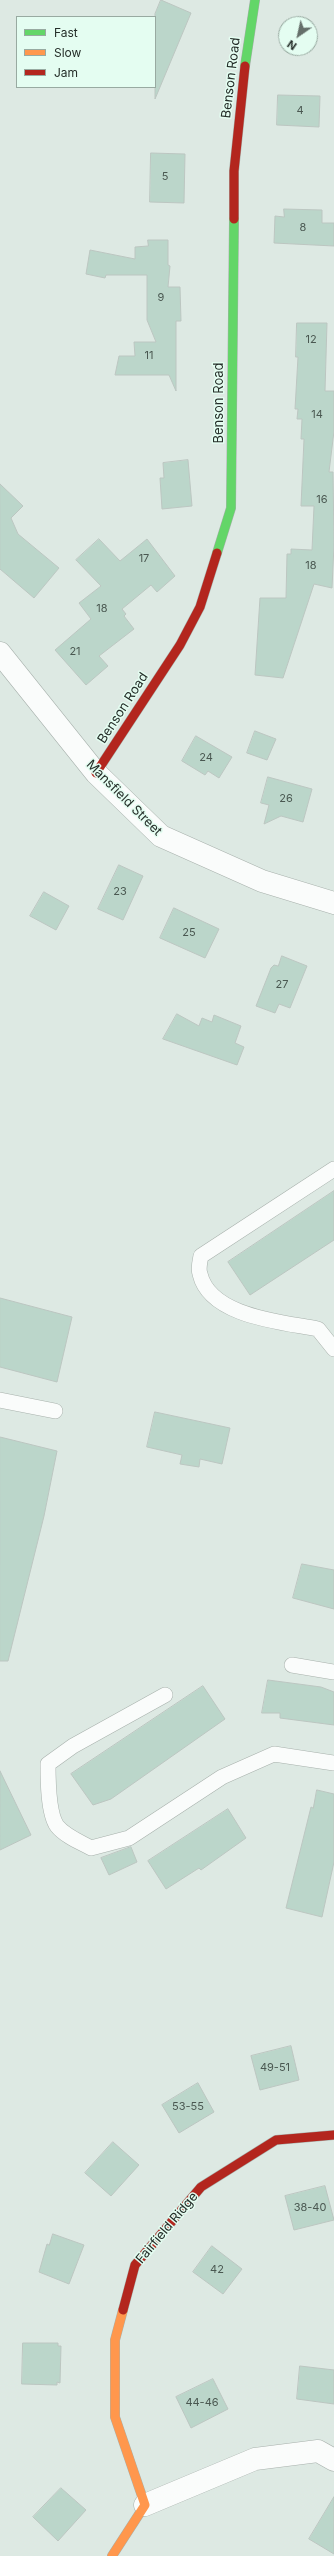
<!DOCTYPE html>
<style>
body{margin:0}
#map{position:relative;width:334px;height:2556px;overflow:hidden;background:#dde9e3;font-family:Inter,sans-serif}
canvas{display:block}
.legend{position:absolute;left:16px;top:16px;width:140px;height:72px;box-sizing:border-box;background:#e4fdf1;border:1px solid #98aaa1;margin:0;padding:5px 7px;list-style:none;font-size:12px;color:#252e29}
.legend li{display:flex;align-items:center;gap:8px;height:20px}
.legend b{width:20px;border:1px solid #98aaa1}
.north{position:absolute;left:278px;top:16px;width:40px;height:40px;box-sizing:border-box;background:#e4fdf1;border:1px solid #98aaa1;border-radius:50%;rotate:214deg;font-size:11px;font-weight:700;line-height:16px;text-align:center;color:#252e29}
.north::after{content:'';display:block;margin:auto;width:14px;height:18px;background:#656f6a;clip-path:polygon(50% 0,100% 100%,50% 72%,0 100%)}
</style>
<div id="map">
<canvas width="334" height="2556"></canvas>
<ul class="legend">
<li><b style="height:5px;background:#63d668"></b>Fast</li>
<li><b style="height:5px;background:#ff974d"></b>Slow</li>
<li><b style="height:5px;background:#b3261e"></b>Jam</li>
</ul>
<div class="north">N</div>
</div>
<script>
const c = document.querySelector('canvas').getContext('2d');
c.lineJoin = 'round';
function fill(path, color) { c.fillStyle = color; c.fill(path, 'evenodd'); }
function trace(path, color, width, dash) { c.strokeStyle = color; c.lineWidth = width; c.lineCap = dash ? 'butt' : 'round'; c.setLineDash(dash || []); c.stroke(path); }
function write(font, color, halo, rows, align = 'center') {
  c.font = font + ' Inter,sans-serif'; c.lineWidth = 3; c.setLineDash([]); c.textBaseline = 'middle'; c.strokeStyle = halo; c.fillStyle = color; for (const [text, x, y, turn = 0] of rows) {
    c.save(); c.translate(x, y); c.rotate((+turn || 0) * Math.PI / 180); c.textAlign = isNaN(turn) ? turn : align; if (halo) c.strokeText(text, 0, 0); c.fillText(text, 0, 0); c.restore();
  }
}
const building = new Path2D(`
 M161 0 191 13 155 99V14Z
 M278 95 320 96 319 127 277 125Z
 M151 153 185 154 184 203 150 202Z
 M284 209 322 210V223H334V246L274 243 275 216 284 217Z
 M148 240H168V265L170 266 168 287H180L181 321H176V391L169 375H115L119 356H135L134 342H156L147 320V275H106L105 278 86 274 90 250 135 259V247L148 246Z
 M297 323H327L325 391H334V431L329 472H333L334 545 332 588 314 584 283 678 255 675 260 598H286L287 554H291V549L312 550 314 506H301L304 439H301L302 419H297L298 409H295L298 357H296Z
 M188 460 192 506 162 509 160 478H164L163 463Z
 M0 484 23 506 11 518 18 534 59 568 34 598 0 569Z
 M99 539 120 561 147 539 175 576 157 592 151 585 122 609 126 614 124 616 134 629 99 656 108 666 86 685 55 650 91 619 79 603 101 586 76 560Z
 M255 731 276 739 267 760 247 753Z
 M196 736 232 757 219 778 208 771 205 775 182 761Z
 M268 777 312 789 303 822 281 816 264 824 269 805 261 803Z
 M119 865 143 876 123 920 98 909Z
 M44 892 69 906 56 930 30 916Z
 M174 908 219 929 205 958 160 938Z
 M282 956 307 966 290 1008 279 1004 275 1013 256 1006 271 968 274 965 278 966Z
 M177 1014 199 1026 202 1018 212 1022 214 1015 241 1026 235 1043 244 1047 237 1065 163 1039Z
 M334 1191V1240L250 1295 228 1262Z
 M0 1298 72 1317 57 1382 0 1367Z
 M155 1412 230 1428 222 1464 200 1459 199 1467 180 1464 182 1455 147 1447Z
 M0 1437 57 1451 44 1516 8 1661H0Z
 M302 1564 334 1570V1609L293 1598Z
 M268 1680 321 1687 334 1692V1725L280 1718V1713H262Z
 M203 1686 225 1719 111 1799 93 1805 71 1774Z
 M0 1771 31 1835 0 1850Z
 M317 1790 334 1794V1862L322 1917 286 1908 311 1807 313 1808Z
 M228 1809 246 1838 201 1870 199 1868 166 1889 148 1861Z
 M131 1847 137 1862 109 1875 101 1858Z
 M291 2046 299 2080 260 2090 251 2056Z
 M198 2083 214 2112 179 2133 162 2105Z
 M113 2142 139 2165 111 2196 85 2173Z
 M325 2186 334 2220 294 2230 285 2196Z
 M53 2234 84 2245 69 2284 39 2272 47 2244 49 2245Z
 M212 2246 242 2269 223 2294 193 2272Z
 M23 2343H58V2346H61L60 2383 57 2382V2385L22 2384Z
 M300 2366 334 2370V2404L297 2399Z
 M213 2379 228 2409 191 2428 176 2397Z
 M61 2488 86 2510 58 2541 33 2517Z
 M334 2497V2554L309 2539Z`);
fill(building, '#bbd6ca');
trace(building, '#bcc6c1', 1);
const lane = new Path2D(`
 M334 1169 201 1256C200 1261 198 1269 200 1274 210 1317 283 1322 318 1329L334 1349
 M0 1400 55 1411
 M292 1665 334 1672
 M165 1695 73 1746 48 1764C48 1779 48 1813 57 1826 65 1836 80 1842 91 1848L129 1838 222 1777 274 1754 334 1763`);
const street = new Path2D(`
 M0 653 96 773 161 836 262 881 334 903
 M145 2505 255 2459 318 2451 334 2460`);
const fast = new Path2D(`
 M245 66 255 0
 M217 553 231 508 234 219`);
const slow = new Path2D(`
 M112 2556 145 2505 115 2417V2340L123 2310`);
const jam = new Path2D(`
 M234 219V171L245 66
 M96 773 180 645 200 607 217 553
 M123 2310 135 2265 201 2187 276 2140 334 2135`);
trace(lane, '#a7b0ab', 16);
trace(street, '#a7b0ab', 23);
trace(fast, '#a7b0ab', 10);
trace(slow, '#a7b0ab', 10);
trace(jam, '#a7b0ab', 10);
trace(lane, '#fafcfb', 15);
trace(street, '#fafcfb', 22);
trace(fast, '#63d668', 9);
trace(slow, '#ff974d', 9);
trace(jam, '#b3261e', 9);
write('11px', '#4a5851', null, [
 ["4",300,111],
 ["5",165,177],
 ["8",303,228],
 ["9",161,298],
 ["12",311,340],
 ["11",149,356],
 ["14",317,415],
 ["16",322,500],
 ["17",144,559],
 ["18",311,566],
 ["18",102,609],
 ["21",75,652],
 ["24",206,758],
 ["26",286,799],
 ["23",120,892],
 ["25",189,933],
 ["27",282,985],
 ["49-51",275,2068],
 ["53-55",188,2107],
 ["38-40",310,2208],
 ["42",217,2270],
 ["44-46",202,2403]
]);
write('13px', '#252e29', '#e4fdf1', [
 ["Benson Road",231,78,-83],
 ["Benson Road",219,403,-90],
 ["Benson Road",123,708,-57],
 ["Mansfield Street",124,798,45],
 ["Fairfield Ridge",167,2228,-50]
]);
</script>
